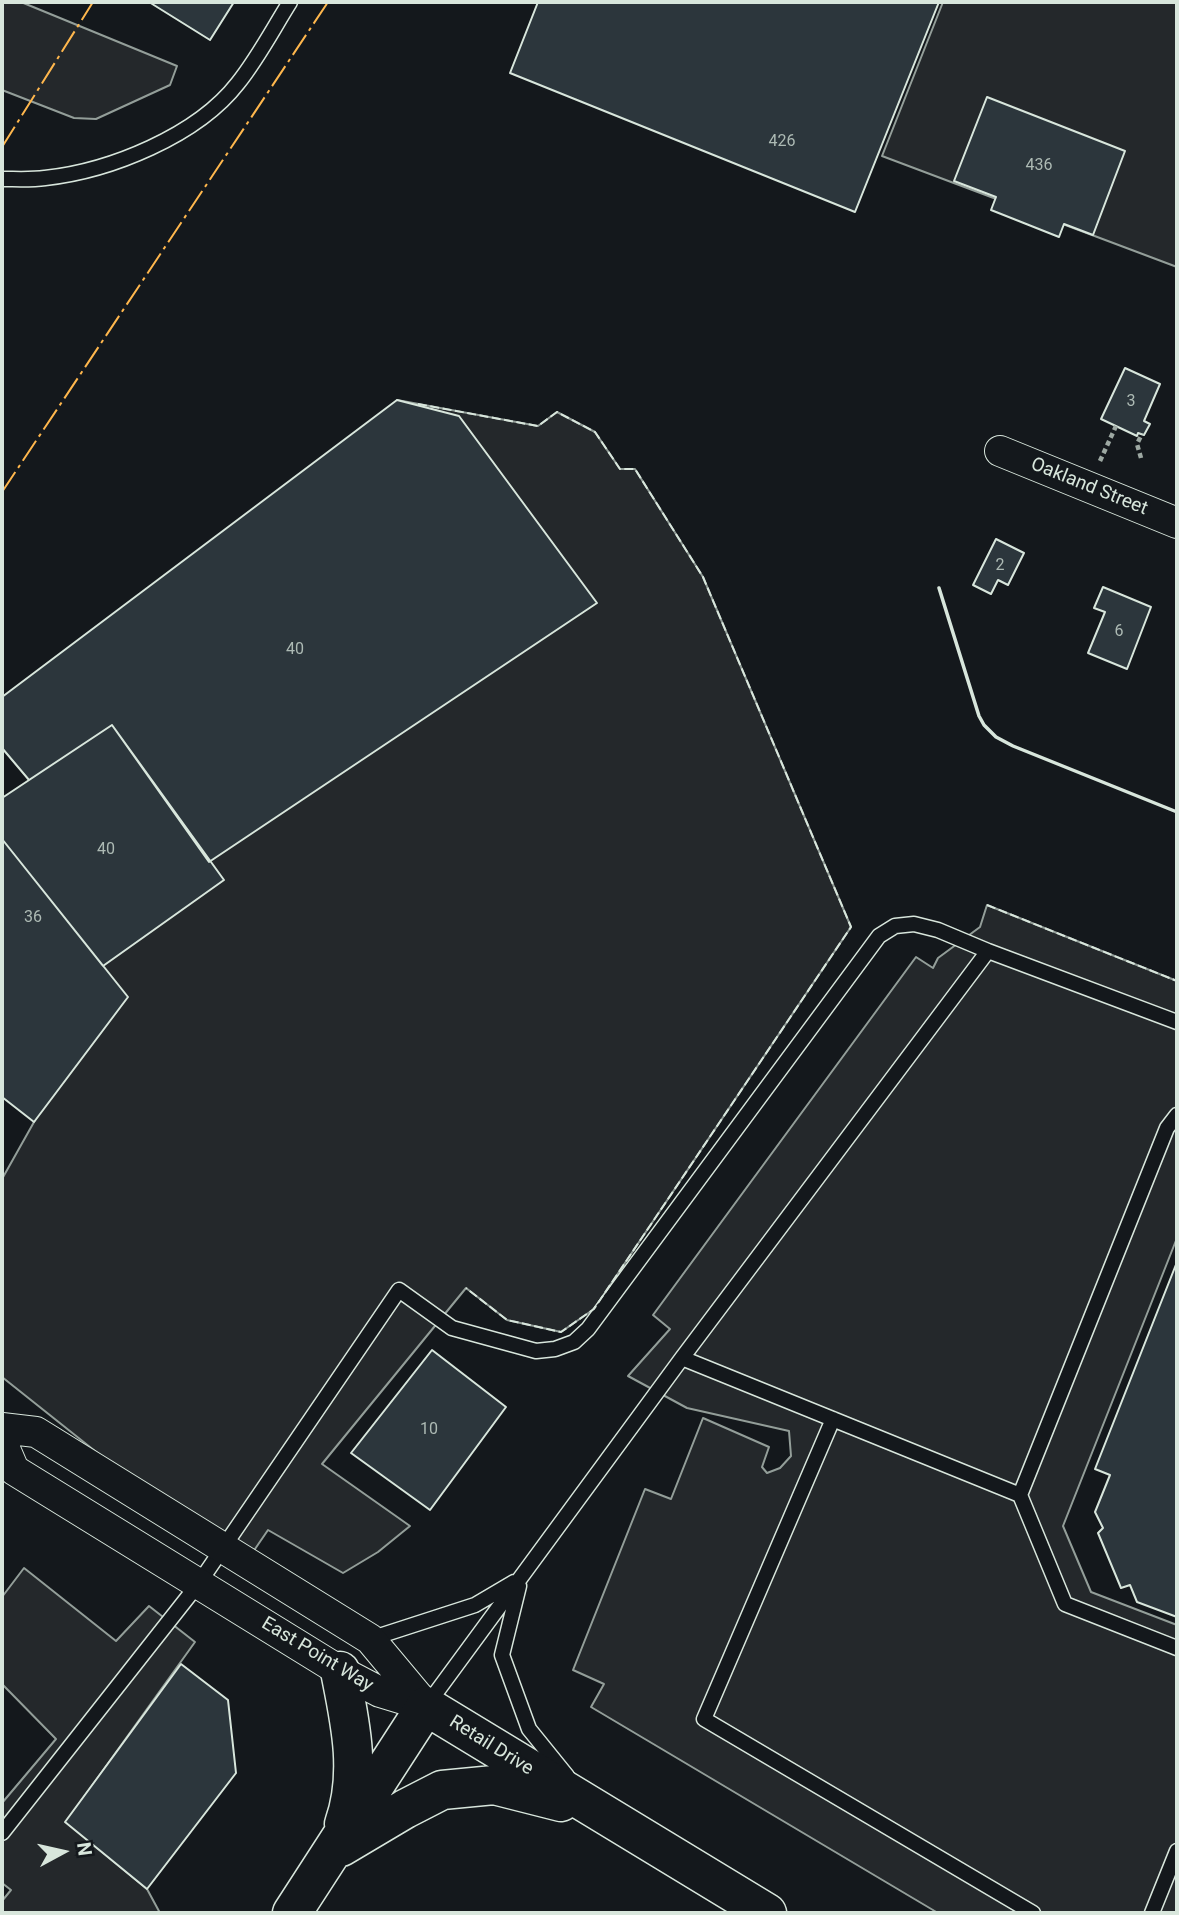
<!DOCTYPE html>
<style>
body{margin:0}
#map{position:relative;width:1179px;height:1915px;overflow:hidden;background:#14181c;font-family:Roboto,sans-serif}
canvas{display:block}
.frame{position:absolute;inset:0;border:4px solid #d8e6dc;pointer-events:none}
.north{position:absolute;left:28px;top:1817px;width:70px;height:70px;-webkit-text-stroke:5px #14181c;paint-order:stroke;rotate:82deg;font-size:19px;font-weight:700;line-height:28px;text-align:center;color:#d8e6dc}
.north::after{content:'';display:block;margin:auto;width:24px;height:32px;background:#d8e6dc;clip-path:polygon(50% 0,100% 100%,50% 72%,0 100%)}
</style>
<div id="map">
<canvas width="1179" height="1915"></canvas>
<div class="frame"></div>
<div class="north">N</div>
</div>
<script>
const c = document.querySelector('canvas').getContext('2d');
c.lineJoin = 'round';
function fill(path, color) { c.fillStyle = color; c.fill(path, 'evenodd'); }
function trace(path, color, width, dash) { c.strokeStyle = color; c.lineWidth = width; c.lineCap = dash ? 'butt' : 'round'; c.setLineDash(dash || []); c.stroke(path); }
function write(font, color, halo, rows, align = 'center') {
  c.font = font + ' Roboto,sans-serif'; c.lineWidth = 5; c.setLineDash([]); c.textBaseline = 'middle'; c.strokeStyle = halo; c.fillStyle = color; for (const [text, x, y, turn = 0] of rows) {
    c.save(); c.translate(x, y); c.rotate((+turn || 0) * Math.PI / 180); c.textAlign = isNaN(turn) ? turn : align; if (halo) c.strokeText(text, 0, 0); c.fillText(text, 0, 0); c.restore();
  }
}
const parking = new Path2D(`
 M2 2H21L177 66 170 85 96 119 74 118 2 90Z
 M943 2H1177V267L882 156Z
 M397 400 538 426 557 412 595 432 620 469H635L703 577 851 927 594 1309 561 1332 507 1320 466 1288 322 1464 410 1526 378 1552 343 1573 268 1530 242 1568 2 1377V1179L34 1122 103 966Z
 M987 905 1177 981V1238L1063 1526 1091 1592 1177 1625V1913H938L591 1707 604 1684 573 1670 645 1489 671 1499 703 1418 769 1447 762 1467 767 1473 780 1468 791 1456 789 1431 687 1408 628 1376 670 1329 653 1315 916 957 933 968 938 958 980 927Z
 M24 1568 116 1641 149 1606 195 1642 66 1822 147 1889 160 1913H2V1901L11 1890 2 1883V1803L56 1739 2 1684V1597Z`);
fill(parking, '#24282b');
trace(parking, '#939e99', 2);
const building = new Path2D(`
 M149 2H234L210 40Z
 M538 2H939L855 212 510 73Z
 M987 97 1125 151 1093 235 1064 224 1059 237 991 210 996 197 954 181Z
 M1125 368 1160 384 1144 421 1150 424 1144 435 1138 433 1137 436 1101 419Z
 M397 400 459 416 597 603 209 862 112 725 29 780 2 748V697Z
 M996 539 1024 553 1008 585 998 580 991 594 973 585Z
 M1103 587 1151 607 1127 669 1088 653 1105 612 1094 608Z
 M112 725 224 880 103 966 2 839V798Z
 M2 839 128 997 34 1122 2 1097Z
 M1177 1262V1617L1137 1602 1130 1585 1121 1588 1098 1533 1103 1528 1095 1512 1110 1475 1095 1469Z
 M432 1350 506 1407 430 1510 351 1453Z
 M181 1664 228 1700 236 1773 147 1889 65 1822Z`);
fill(building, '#2c363c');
trace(building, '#d8e6dc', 2);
const lane = new Path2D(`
 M2 179C16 179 31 180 45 178 110 171 197 136 238 83 258 58 273 29 290 2
 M682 1358 1020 1495 1065 1604 1177 1648
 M833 1419 704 1719 1033 1913
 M1020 1495 1167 1128 1177 1115
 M519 1586 502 1655 529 1729 567 1776
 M370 1639 475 1605 514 1582
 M427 1705 682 1358 988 951
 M2 1833 199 1583 399 1290 452 1328 536 1351 555 1349 574 1342 588 1329 879 936 895 926 914 924 938 930 988 951 1177 1022
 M1152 1913 1177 1851`);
const street = new Path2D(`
 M1000 451 1177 523
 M2 1428 36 1432 370 1639 426 1706
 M2 1442 14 1470 340 1671 380 1692 426 1706`);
const secondary = new Path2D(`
 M340 1671C350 1721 362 1773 344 1824
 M341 1847 405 1809 442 1790 494 1785 561 1802
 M292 1913 426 1706 767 1913`);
trace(lane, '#d8e6dc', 17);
trace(street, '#d8e6dc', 32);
trace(secondary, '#d8e6dc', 41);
trace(new Path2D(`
 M1141 458 1137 444 1142 434
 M1100 461 1116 426`), '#9da8a2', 4.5, [5, 3.5]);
trace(lane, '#14181c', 14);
trace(street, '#14181c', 30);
trace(secondary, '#14181c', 38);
trace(new Path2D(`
 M418 404 538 426 557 412 595 432 620 469H635L703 577 851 927 594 1309 561 1332 507 1320 466 1288
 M987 905 1177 981`), '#d8e6dc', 2, [9, 3.5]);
trace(new Path2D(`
 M939 588 979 716 984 725 996 737 1013 746 1177 812`), '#d8e6dc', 3.5);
trace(new Path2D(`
 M2 147 93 2
 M2 492 328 2`), '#ffb74d', 2, [24, 5, 3.5, 5]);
write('16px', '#adbab4', null, [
 ["426",782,142],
 ["436",1039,166],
 ["3",1131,402],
 ["2",1000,566],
 ["6",1119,632],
 ["40",295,650],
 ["40",106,850],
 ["36",33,918],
 ["10",429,1430]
]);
write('19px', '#d8e6dc', '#14181c', [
 ["Oakland Street",1089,487,22],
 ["East Point Way",317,1655,31],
 ["Retail Drive",491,1746,32]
]);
</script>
